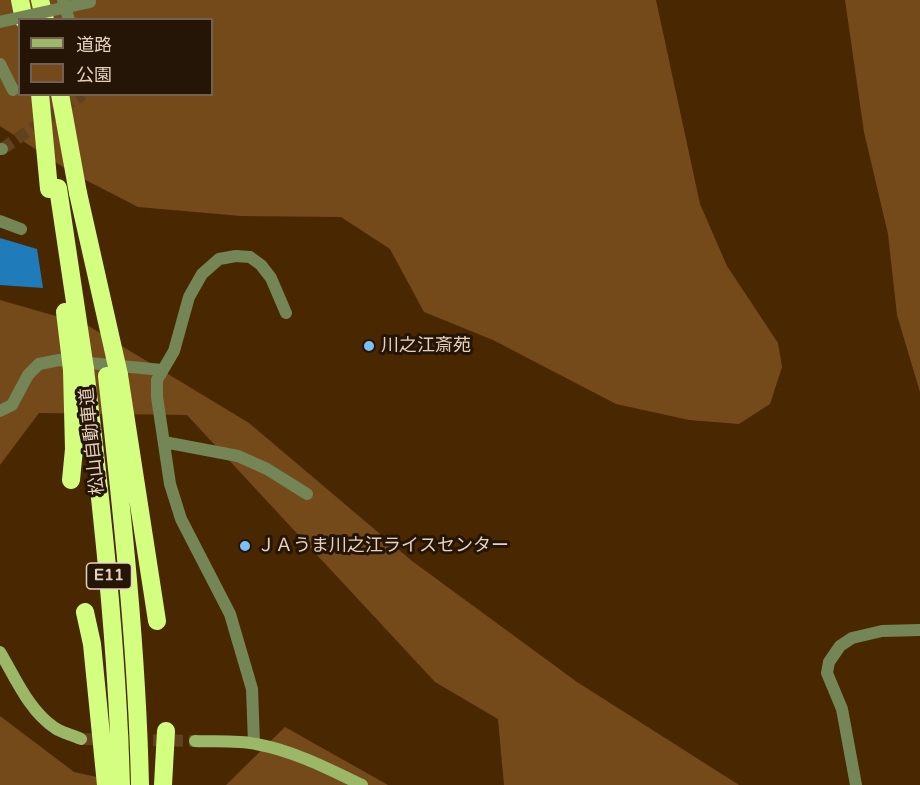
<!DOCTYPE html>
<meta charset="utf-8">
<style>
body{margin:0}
#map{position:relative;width:920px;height:785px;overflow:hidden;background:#492801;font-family:"Varela Round","Noto Sans JP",sans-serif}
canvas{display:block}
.legend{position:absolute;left:18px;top:18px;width:195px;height:78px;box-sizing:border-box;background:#241507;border:2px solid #726151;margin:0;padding:8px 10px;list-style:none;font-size:18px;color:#e7d2bf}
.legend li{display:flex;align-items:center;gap:12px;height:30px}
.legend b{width:30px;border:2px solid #726151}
</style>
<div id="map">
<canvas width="920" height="785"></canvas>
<ul class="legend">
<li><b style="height:8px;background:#9bb768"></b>道路</li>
<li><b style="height:16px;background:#754a1b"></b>公園</li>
</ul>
</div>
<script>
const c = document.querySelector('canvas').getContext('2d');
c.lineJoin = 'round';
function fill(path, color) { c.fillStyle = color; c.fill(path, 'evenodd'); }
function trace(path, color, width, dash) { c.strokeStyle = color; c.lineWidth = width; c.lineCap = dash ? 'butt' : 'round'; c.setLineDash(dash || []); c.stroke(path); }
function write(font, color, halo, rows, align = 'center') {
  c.font = font + ' "Varela Round","Noto Sans JP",sans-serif'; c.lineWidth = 6; c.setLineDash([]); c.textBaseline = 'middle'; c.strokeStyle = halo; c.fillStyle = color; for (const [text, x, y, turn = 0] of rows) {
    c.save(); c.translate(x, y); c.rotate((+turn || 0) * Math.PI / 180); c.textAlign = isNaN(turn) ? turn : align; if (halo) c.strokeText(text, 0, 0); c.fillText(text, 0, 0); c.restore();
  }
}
fill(new Path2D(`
 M0 0H656L700 204 727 266 778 343 782 367 770 404 739 424 689 420 616 404 493 340 424 312 390 249 341 217 241 216 138 207 72 173 0 126ZM20 20H212V94H20Z
 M845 0H920V392L897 315 888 234 864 132Z
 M0 300 87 325 249 423 412 561 577 682 739 785H504L498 719 435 682 187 415 39 413 0 465Z
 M0 716 74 772 133 785H0Z
 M285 727 388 785H226Z`), '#754a1b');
fill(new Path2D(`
 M0 238 37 249 43 288 0 285Z`), '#1f7bba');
trace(new Path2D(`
 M2 149 83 94`), '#61421e', 12, [12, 6]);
trace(new Path2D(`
 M81 739 195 741`), '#61421e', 12, [12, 6]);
trace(new Path2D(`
 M63 0 69 20
 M0 64 13 90
 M0 149H2
 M0 221 21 229
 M0 411 12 405 28 375 39 364 59 360 162 370
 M164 442 238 456 267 469 307 494
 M254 743 252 689 230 614 181 519 170 484 157 397V380L174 351 189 297 202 274 219 259 236 256 250 257 261 265 271 278 286 313
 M856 785 842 709 827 673 829 662 840 646 852 638 882 631 920 630`), '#758656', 12);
trace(new Path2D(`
 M0 652C15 677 29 711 55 728 62 733 73 735 81 739
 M195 741C215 742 237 740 256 744 294 751 327 768 362 785`), '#9bb768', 12);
trace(new Path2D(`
 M20 0 24 20
 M40 0 45 20
 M40 94 49 189
 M60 94 78 193
 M85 369C102 507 117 645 121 785
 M119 375 157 621
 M107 376C122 512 137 648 140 785
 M71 480 74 449 72 370
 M85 612 92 644 106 785
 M163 785 166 731`), '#d4fe80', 18);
trace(new Path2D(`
 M0 22 90 2`), '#758656', 12);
trace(new Path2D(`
 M58 188 85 369
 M78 193 119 375
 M65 312 72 370`), '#d4fe80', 18);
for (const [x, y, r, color] of [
 [369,346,6,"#79bff8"],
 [245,546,6,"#79bff8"]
]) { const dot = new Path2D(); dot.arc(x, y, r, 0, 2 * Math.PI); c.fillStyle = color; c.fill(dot); trace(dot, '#241507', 2); }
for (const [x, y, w] of [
 [109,576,45]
]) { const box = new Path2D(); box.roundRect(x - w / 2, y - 13, w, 26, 4.5); c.fillStyle = '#241507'; c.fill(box); trace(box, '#e7d2bf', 1.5); }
write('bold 16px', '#e7d2bf', null, [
 ["E11",109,576]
]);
write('18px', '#e7d2bf', '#241507', [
 ["川之江斎苑",381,346],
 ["ＪＡうま川之江ライスセンター",257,546]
], 'left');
write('18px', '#e7d2bf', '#241507', [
 ["松山自動車道",93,441,-96]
]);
</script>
